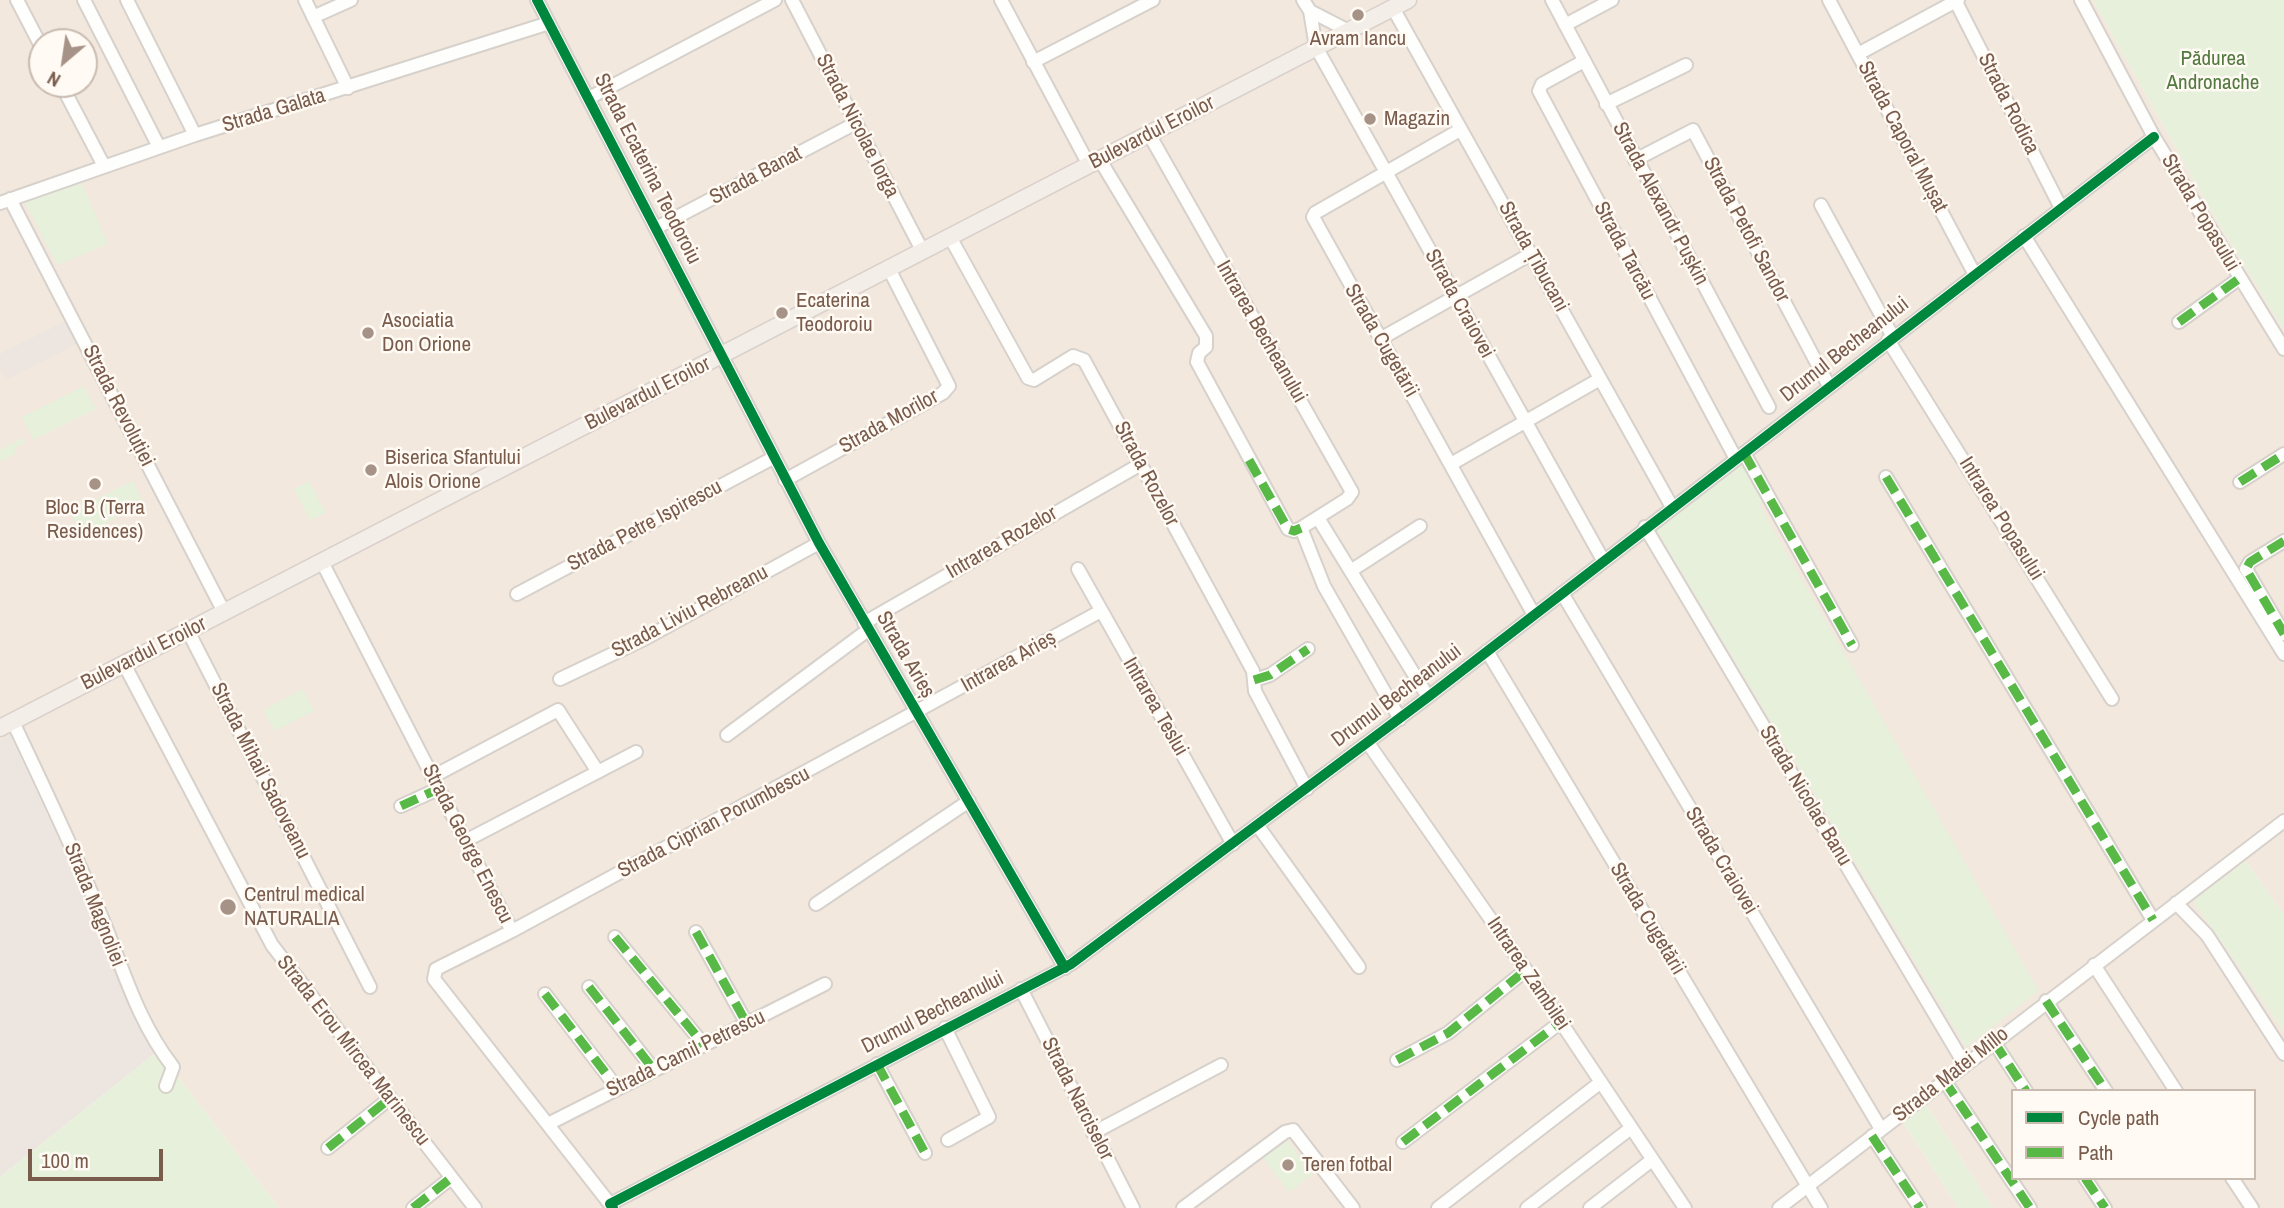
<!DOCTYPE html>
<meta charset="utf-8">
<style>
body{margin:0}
#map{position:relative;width:2284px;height:1208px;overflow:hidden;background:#f9f5f0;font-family:"Archivo Narrow",sans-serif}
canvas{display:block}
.legend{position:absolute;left:2011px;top:1089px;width:245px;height:91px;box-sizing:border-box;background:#fffaf3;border:2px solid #cabbb1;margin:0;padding:9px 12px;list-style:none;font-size:21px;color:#7a5c4d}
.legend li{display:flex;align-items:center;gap:14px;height:35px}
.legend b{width:35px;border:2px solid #cabbb1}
.north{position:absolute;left:28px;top:28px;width:70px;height:70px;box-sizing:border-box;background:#fffaf3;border:2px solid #cabbb1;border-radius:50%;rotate:209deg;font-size:19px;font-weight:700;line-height:28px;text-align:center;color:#7a5c4d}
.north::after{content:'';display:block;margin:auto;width:24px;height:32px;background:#a69286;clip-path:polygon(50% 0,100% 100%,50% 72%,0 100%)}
.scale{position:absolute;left:28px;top:1149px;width:135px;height:32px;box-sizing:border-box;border:4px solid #7a5c4d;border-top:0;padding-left:9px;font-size:21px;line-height:24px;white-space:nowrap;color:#7a5c4d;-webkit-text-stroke:5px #fffaf3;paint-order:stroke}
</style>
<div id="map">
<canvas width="2284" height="1208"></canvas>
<ul class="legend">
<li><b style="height:9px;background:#00873e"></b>Cycle path</li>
<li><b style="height:9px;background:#58b947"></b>Path</li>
</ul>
<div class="north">N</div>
<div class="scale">100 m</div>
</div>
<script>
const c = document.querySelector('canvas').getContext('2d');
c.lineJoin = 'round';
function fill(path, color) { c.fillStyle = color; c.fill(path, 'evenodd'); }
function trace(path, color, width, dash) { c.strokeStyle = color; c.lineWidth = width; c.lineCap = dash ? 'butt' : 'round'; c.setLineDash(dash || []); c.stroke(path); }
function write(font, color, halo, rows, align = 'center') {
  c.font = font + ' "Archivo Narrow",sans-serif'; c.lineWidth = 5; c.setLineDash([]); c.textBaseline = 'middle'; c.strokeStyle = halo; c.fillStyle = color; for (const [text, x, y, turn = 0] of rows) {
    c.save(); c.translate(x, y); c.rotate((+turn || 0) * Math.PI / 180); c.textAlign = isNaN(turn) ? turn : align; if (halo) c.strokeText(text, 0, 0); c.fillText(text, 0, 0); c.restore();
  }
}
fill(new Path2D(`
 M0 0H2093L2213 214 2284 330V915L2246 861 2194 902 2284 1031V1208H1993L1925 1103 1902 1121 1959 1208H279L158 1051 11 736 0 740ZM42 42H84V84H42ZM2013 1091H2254V1178H2013Z`), '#f2e8de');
fill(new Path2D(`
 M68 320 80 342 6 380 0 370V354Z
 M10 735 158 1051 0 1177V740Z`), '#ede5e0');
fill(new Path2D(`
 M2093 0H2284V330L2213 214Z
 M80 179 108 244 57 265 23 198Z
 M84 386 96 409 33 440 22 417Z
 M22 438 25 443 15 448V454L0 462V450Z
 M1744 454 1768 498 1759 505 2039 991 1966 1047 1654 526Z
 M133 481 144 504 82 535 70 512Z
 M309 481 326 513 310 520 294 489Z
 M303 689 314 711 274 731 263 710Z
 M2246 861 2284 915V1031L2193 901Z
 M158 1051 279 1208H0V1177Z
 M1925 1103 1993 1208H1959L1902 1121Z
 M1286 1139 1313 1174 1289 1192 1262 1157Z`), '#e7f0db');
const minor = new Path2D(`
 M17 0 42 48
 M84 0 159 147
 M127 0 195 135
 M305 0 348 88
 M537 0 819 543 1065 968
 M792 0 923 252
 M1001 0 1089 165
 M1303 0 1310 11 1316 47 1603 560
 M1552 0 1769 407
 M1829 0 1974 273
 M1955 0 2061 208
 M2081 0 2154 137 2284 349
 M1393 8 1672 507
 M1310 11 1349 31
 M313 17 351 0
 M1565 25 1612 0
 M1858 54 1958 0
 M1584 61 1542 84 1539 91 1736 459
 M1033 62 1153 0
 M61 84 104 166
 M589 98 775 0
 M1606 104 1686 65
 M1460 130 1315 213 1313 217 1534 615
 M1100 160 1206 336V347L1199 353 1197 362 1288 529 1294 531 1301 528 1347 499 1352 492 1149 134
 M1635 160 1693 130 1829 386
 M10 199 224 612
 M0 203 195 135 549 23
 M1821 205 1893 337
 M656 228 856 123
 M2024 236 2284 654
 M950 237 1028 378 1034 380 1073 356 1084 360 1253 671 1255 691 1307 789
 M2179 322 2240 278
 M1380 339 1531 254
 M1888 340 2112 699
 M1744 453 1852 645
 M1451 464 1600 379
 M1886 477 2153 920
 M785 480 943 393 949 386 889 269
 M2240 482 2284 454
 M1318 518 1428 697
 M1645 527 1965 1065
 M1301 528 1324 586 1400 719
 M2284 541 2250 562 2246 569 2284 634
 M322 562 512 931 436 969 434 979 613 1208
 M1078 569 1233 844
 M1352 570 1420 526
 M1562 593 1881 1129
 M517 594 773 458
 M864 623 1141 464
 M188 631 370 987
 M1487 651 1821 1208
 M124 664 272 945 475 1208
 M560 679 644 639 819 543
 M1254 680 1270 675 1308 649
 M13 722C43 785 73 848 100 913 123 967 136 1019 173 1067L166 1086
 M727 735 868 630
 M1368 743 1526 970 1685 1208
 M432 777 558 710 598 772
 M401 806 438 789
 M1258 826 1359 967
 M465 841 636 752
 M2176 903 2207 935 2284 1054
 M816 904 969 801
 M512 931 1101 611
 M696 932 747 1024
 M615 937 704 1045
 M2094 965 2176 1091
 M589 987 654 1070
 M1021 989 1133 1208
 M545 994 617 1088
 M2046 1001 2106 1091
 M945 1028 989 1117 948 1140
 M1994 1042 2026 1091
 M1397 1060 1448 1033 1526 970
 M877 1064 925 1153
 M1944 1080 2030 1208
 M548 1124 825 984
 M1093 1133 1221 1065
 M1872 1136 1920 1208
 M1403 1142 1561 1022
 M328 1148 389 1099
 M2085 1178 2105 1208
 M2232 1178 2252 1208
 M610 1204 1071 964 1428 697 2154 137
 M413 1208 451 1178
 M1183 1208 1285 1132 1293 1130 1353 1208
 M1438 1208 1601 1082
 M1527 1208 1631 1128
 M1590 1208 1652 1160
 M1779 1208 2284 821`);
const major = new Path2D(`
 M0 728 1408 0`);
trace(minor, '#d7d1cb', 16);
trace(major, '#dad1cc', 19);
trace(minor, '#fefefd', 12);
trace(major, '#f3eee8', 16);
trace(new Path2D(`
 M2179 322 2240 278
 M1744 453 1852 645
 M1249 460 1288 529 1294 531 1301 528
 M1886 477 2153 920
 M2240 482 2284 454
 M2284 541 2250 562 2246 569 2284 634
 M1254 680 1270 675 1308 649
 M401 806 438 789
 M696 932 747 1024
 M615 937 704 1045
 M589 987 654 1070
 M545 994 617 1088
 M2046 1001 2106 1091
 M1994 1042 2026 1091
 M1397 1060 1448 1033 1526 970
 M877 1064 925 1153
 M1944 1080 2030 1208
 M1872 1136 1920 1208
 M1403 1142 1561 1022
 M328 1148 389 1099
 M2085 1178 2105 1208
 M413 1208 451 1178`), '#58b947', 9, [18, 9]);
trace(new Path2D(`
 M537 0 819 543 1065 968
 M613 1208 610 1204 1071 964 1428 697 2154 137`), '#00873e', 10);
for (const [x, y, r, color] of [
 [1358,15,7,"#a69286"],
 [1370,119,7,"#a69286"],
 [782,313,7,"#a69286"],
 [368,333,7,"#a69286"],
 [371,470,7,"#a69286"],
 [95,484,7,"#a69286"],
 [228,907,9,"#a69286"],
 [1288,1165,7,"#a69286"]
]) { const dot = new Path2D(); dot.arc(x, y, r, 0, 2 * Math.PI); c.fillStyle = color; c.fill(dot); trace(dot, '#fffaf3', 2.5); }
write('21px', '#7a5c4d', '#fffaf3', [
 ["Avram Iancu",1358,39,"center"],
 ["Magazin",1384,119],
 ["Ecaterina",796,301],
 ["Teodoroiu",796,325],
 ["Asociatia",382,321],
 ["Don Orione",382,345],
 ["Biserica Sfantului",385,458],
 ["Alois Orione",385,482],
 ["Bloc B (Terra",95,508,"center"],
 ["Residences)",95,532,"center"],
 ["Centrul medical",244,895],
 ["NATURALIA",244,919],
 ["Teren fotbal",1302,1165]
], 'left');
write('21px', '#537a41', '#fffaf3', [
 ["Pădurea",2213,59],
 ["Andronache",2213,83]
]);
write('21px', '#7a5c4d', '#fffaf3', [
 ["Strada Rodica",2008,104,63],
 ["Strada Galata",274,111,-17],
 ["Strada Nicolae Iorga",857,126,63],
 ["Bulevardul Eroilor",1152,133,-27],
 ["Strada Caporal Mușat",1902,137,62],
 ["Strada Ecaterina Teodoroiu",647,169,63],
 ["Strada Banat",756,176,-28],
 ["Strada Alexandr Pușkin",1660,204,62],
 ["Strada Popasului",2200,213,59],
 ["Strada Petofi Sandor",1746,230,62],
 ["Strada Tarcău",1624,251,62],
 ["Strada Țibucani",1533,257,61],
 ["Strada Craiovei",1459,304,61],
 ["Intrarea Becheanului",1261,332,60],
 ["Strada Cugetării",1381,341,60],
 ["Drumul Becheanului",1845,350,-38],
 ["Bulevardul Eroilor",648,394,-27],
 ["Strada Revoluției",118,406,63],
 ["Strada Morilor",889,422,-29],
 ["Strada Rozelor",1146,474,62],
 ["Intrarea Popasului",2001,519,58],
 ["Strada Petre Ispirescu",645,526,-28],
 ["Intrarea Rozelor",1002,543,-30],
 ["Strada Liviu Rebreanu",690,612,-28],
 ["Bulevardul Eroilor",144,654,-27],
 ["Strada Arieș",905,655,60],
 ["Intrarea Arieș",1009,662,-29],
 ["Drumul Becheanului",1397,696,-37],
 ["Intrarea Teslui",1155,707,60],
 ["Strada Mihail Sadoveanu",260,771,63],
 ["Strada Nicolae Banu",1805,796,59],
 ["Strada Ciprian Porumbescu",714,823,-28],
 ["Strada George Enescu",467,844,63],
 ["Strada Craiovei",1721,861,59],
 ["Strada Magnoliei",94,905,68],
 ["Strada Cugetării",1647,919,59],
 ["Intrarea Zambilei",1528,974,56],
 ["Drumul Becheanului",933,1013,-27],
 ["Strada Erou Mircea Marinescu",353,1051,52],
 ["Strada Camil Petrescu",686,1054,-26],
 ["Strada Matei Millo",1951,1075,-38],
 ["Strada Narciselor",1077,1099,63]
]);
</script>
